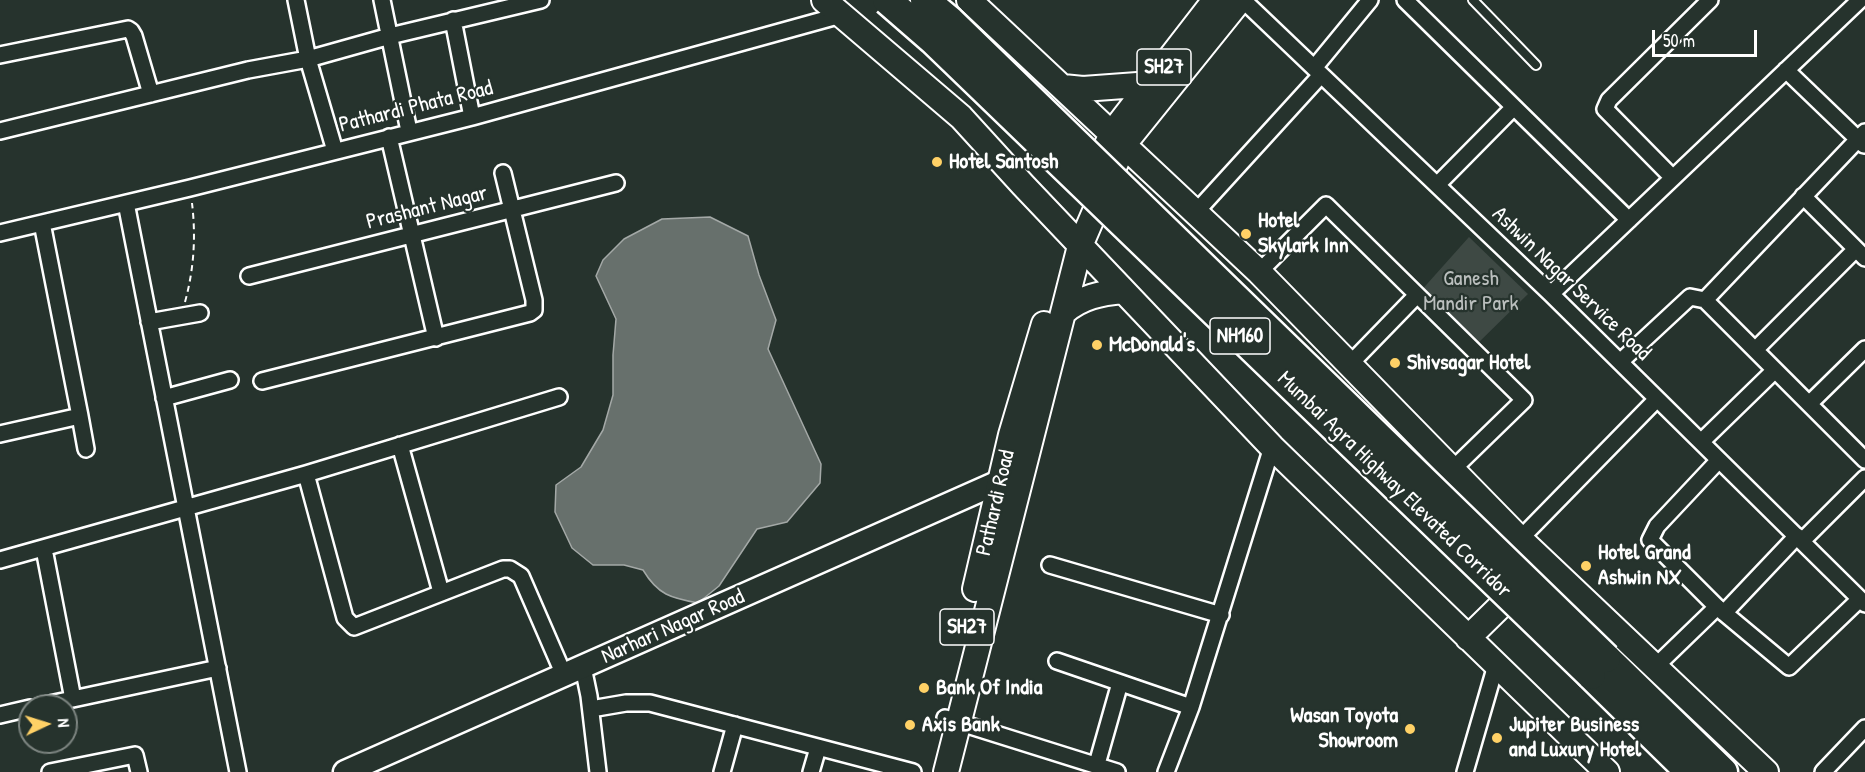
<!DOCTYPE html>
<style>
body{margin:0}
#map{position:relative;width:1865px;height:772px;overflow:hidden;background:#26332d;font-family:"Patrick Hand",sans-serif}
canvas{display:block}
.north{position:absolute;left:18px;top:694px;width:60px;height:60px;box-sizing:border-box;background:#26332d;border:2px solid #7d8581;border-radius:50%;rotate:86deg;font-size:16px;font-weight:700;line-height:24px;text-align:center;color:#fff}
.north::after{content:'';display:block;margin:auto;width:21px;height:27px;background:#ffd166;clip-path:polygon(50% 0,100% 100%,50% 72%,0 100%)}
.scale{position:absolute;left:1652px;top:30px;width:105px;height:27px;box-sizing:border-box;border:3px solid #fff;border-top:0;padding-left:8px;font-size:18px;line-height:21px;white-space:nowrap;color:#fff;-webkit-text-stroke:4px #26332d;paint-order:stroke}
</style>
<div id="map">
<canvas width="1865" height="772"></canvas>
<div class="north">N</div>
<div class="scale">50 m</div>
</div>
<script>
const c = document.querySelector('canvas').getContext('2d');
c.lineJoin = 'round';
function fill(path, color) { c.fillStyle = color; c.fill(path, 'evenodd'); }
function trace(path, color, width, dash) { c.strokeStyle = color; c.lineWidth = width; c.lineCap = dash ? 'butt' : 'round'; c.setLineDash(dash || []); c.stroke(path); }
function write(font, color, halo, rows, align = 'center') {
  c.font = font + ' "Patrick Hand",sans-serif'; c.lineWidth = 4.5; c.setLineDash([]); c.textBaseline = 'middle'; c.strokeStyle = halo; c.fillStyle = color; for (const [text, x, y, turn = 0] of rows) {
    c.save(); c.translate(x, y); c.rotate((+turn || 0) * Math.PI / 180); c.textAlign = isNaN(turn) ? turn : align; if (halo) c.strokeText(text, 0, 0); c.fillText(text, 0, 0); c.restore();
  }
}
fill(new Path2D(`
 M1469 237 1528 294 1474 347 1419 293Z`), '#3e4944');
const water = new Path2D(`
 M710 217 748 236 759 275 776 320 768 349 821 464 820 483 787 522 757 529 719 586 698 603C671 598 658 595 643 570L624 565H593L572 548 555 512 556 485 581 467 603 430 613 395V355L616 319 596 276 603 260 624 239 662 219Z`);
fill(water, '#67706c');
trace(water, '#a4a9a7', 1.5);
const lane = new Path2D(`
 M1473 0 1536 65`);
const street = new Path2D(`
 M296 0 308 59 335 151
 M382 0 409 131
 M1243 0 1551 294 1865 604
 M1405 0 1629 220
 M453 20 472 117
 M0 55 128 29 131 31 134 36 151 94
 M1314 68 1370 0
 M1786 70 1864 145
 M0 131 248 70 308 59 390 36 541 0
 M1865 132 1705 300 1865 460
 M389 137 436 338
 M1673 178 1605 109 1609 100 1710 0
 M1437 185 1514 107
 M1803 196 1856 249
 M126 203 238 772
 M1196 212 1321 75
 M0 233 190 188 472 117 841 15
 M1259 272 1326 205 1524 400 1452 470
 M249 276 616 183
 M1551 294 1860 0
 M149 322 200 313
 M1755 350 1856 249 1865 258
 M1620 362 1690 297 1705 300
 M1349 365 1417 295
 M262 381 530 313 534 310V300L503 173
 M164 398 230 380
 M1809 404 1865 349
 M80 416 86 449
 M0 434 80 416 42 223
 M1701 442 1775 370
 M400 445 441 592
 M1719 460 1657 526 1650 540 1717 607 1789 667 1860 599
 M306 474 345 618 354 627 503 569H510L521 576 564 675
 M1520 539 1657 399
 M1802 541 1865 478
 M44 549 73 699
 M0 560 306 474 559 397
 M1050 565 1221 615
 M1724 613 1797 536
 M1057 661 1191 707
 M583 667 589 696 598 772
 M1655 667 1717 607
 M40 706 218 668
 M591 709 626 703H650L913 772
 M0 715 30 708
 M945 718 1117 772
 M1097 764 1120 683
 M50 772 135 755 139 772
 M722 772 735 725
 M811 772 818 748
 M1166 772 1191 707 1272 447
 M1465 772 1496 665
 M1823 772 1865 728`);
const secondary = new Path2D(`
 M345 772 1001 481 1014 480`);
const primary = new Path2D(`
 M824 0 961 117 1023 185 1272 447 1607 772
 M969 0 1259 272 1520 539 1766 772
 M1063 87 1083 89 1151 84
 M1106 147 1112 133 1215 0
 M1064 312C1081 297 1101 293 1123 291
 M975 589 1011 435 1044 324
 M1468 638 1522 585
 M946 772 1080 246 1124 144 1240 0`);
const highway = new Path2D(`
 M1606 658 1723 772
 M1591 675 1690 772`);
trace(lane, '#fff', 12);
trace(street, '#fff', 20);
trace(secondary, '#fff', 27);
trace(primary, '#fff', 28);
trace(highway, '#fff', 33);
trace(new Path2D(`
 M185 302C194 269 196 237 192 203`), '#fff', 2, [6, 4.5]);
trace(lane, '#26332d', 8);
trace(street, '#26332d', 15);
trace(secondary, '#26332d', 22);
trace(primary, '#26332d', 24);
trace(highway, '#26332d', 28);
const highwayBridge = new Path2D(`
 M887 0 933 40 1591 675
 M925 0 950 21 1606 658`);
trace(highwayBridge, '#fff', 33, []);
trace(highwayBridge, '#26332d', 28);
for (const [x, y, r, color] of [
 [937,162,6,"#ffd166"],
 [1246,234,6,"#ffd166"],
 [1097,345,6,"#ffd166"],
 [1395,363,6,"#ffd166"],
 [1586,566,6,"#ffd166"],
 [924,688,6,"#ffd166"],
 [910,725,6,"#ffd166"],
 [1410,729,6,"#ffd166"],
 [1497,738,6,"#ffd166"]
]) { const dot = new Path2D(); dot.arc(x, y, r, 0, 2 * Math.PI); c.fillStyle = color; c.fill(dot); trace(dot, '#26332d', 2); }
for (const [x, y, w] of [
 [1164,67,54],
 [1240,336,60],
 [967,627,54]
]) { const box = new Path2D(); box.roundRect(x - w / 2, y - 18, w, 36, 4.5); c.fillStyle = '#26332d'; c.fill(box); trace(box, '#fff', 1.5); }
write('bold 21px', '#fff', null, [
 ["SH27",1164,67],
 ["NH160",1240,336],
 ["SH27",967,627]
]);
write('22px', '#fff', '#26332d', [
 ["Pathardi Phata Road",416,107,-14],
 ["Prashant Nagar",427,208,-14],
 ["Ashwin Nagar Service Road",1571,284,44],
 ["Mumbai Agra Highway Elevated Corridor",1394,485,44],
 ["Pathardi Road",996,503,-77],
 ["Narhari Nagar Road",673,627,-24]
]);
write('bold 22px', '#fff', '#26332d', [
 ["Hotel Santosh",949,162],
 ["Hotel",1258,221],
 ["Skylark Inn",1258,246],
 ["McDonald's",1109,345],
 ["Shivsagar Hotel",1407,363],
 ["Hotel Grand",1598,553],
 ["Ashwin NX",1598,578],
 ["Bank Of India",936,688],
 ["Wasan Toyota",1398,716,"right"],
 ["Showroom",1398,741,"right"],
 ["Axis Bank",922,725],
 ["Jupiter Business",1509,725],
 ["and Luxury Hotel",1509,750]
], 'left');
write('22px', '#bbbfbe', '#26332d', [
 ["Ganesh",1471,279],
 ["Mandir Park",1471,304]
]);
</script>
